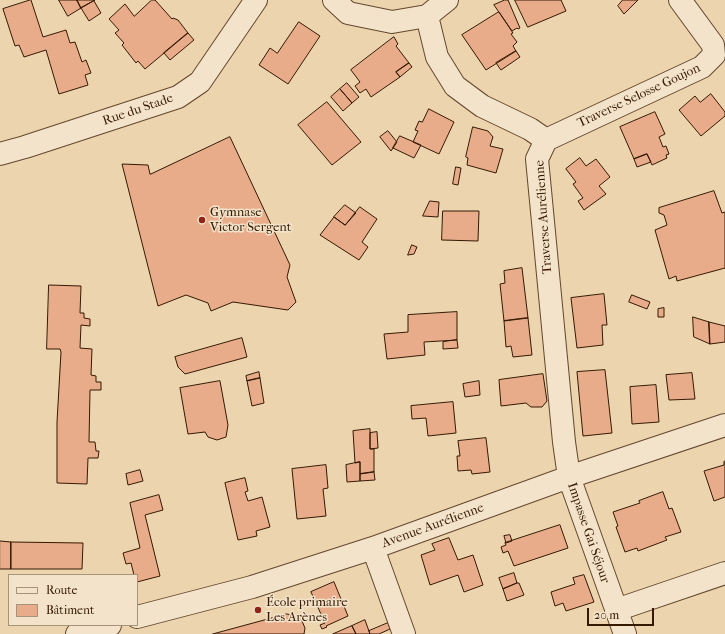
<!DOCTYPE html>
<meta charset="utf-8">
<style>
body{margin:0}
#map{position:relative;width:725px;height:634px;overflow:hidden;background:#ecd4af;font-family:"IM FELL French Canon",serif}
canvas{display:block}
.legend{position:absolute;left:8px;top:574px;width:130px;height:52px;box-sizing:border-box;background:#f3e3cb;border:1px solid #a7927a;margin:0;padding:5px 7px;list-style:none;font-size:12px;color:#351901}
.legend li{display:flex;align-items:center;gap:8px;height:20px}
.legend b{width:20px;border:1px solid #a7927a}
.scale{position:absolute;left:587px;top:608px;width:67px;height:18px;box-sizing:border-box;border:2px solid #351901;border-top:0;padding-left:5px;font-size:12px;line-height:14px;white-space:nowrap;color:#351901;-webkit-text-stroke:3px #f3e3cb;paint-order:stroke}
</style>
<div id="map">
<canvas width="725" height="634"></canvas>
<ul class="legend">
<li><b style="height:5px;background:#f3e3cb"></b>Route</li>
<li><b style="height:11px;background:#e8ac8a"></b>Bâtiment</li>
</ul>
<div class="scale">20 m</div>
</div>
<script>
const c = document.querySelector('canvas').getContext('2d');
c.lineJoin = 'round';
function fill(path, color) { c.fillStyle = color; c.fill(path, 'evenodd'); }
function trace(path, color, width, dash) { c.strokeStyle = color; c.lineWidth = width; c.lineCap = dash ? 'butt' : 'round'; c.setLineDash(dash || []); c.stroke(path); }
function write(font, color, halo, rows, align = 'center') {
  c.font = font + ' "IM FELL French Canon",serif'; c.lineWidth = 3; c.setLineDash([]); c.textBaseline = 'middle'; c.strokeStyle = halo; c.fillStyle = color; for (const [text, x, y, turn = 0] of rows) {
    c.save(); c.translate(x, y); c.rotate((+turn || 0) * Math.PI / 180); c.textAlign = isNaN(turn) ? turn : align; if (halo) c.strokeText(text, 0, 0); c.fillText(text, 0, 0); c.restore();
  }
}
const building = new Path2D(`
 M31 0 43 37 66 30 70 43 75 42 82 62 86 60 91 73 85 75 88 85 59 94 46 50 24 57 19 45 15 46 3 9Z
 M59 0H77L81 8 68 16Z
 M77 0H95L81 8Z
 M152 0H155L172 19 173 18 178 20 188 33 145 69 138 61 136 63 122 45 124 43 115 33 119 30 109 19 125 4 134 16Z
 M505 0H508L520 28 518 29 517 28 512 31 494 5Z
 M515 0H561L566 11 528 27Z
 M623 0H638L624 14 618 6Z
 M94 1 101 13 89 21 81 8Z
 M499 12 513 33 511 34 517 42 513 46 516 51 486 70 462 35Z
 M299 22 320 36 288 84 259 65 270 48 277 53Z
 M188 33 194 40 170 60 164 53Z
 M394 37 398 44 396 46 409 63 396 72 400 77 371 97 366 89 360 93 355 86 360 82 351 70Z
 M516 51 520 57 501 70 496 63Z
 M409 63 412 67 400 77 396 72Z
 M347 83 359 97 352 103 340 89Z
 M340 89 352 103 343 111 331 97Z
 M711 94 725 112V116L701 136 679 110 695 96 700 102Z
 M327 102 361 142 332 165 298 125Z
 M429 109 454 122 439 154 413 142 418 131 415 130 419 121 422 122Z
 M655 112 665 134 659 137 663 147 666 146 669 154 666 155 667 158 652 165 647 154 634 159 620 127Z
 M473 127 488 131 493 137 490 146 503 149 496 173 467 165 468 158 466 157Z
 M388 131 397 142 391 151 380 137Z
 M400 136 421 145 414 158 393 148Z
 M230 137 290 265 287 277 296 302 288 310 233 302 211 311 208 303 186 295 158 306 122 164 148 165 150 174Z
 M647 154 651 162 637 167 634 159Z
 M580 158 586 166 596 159 610 177 599 186 606 194 584 210 578 201 583 198 573 184 576 182 566 169Z
 M456 167 461 168 458 185 453 184Z
 M714 191 722 213 725 212V268L677 281 676 276 669 279 655 230 667 225 664 215 659 213V208Z
 M430 201 439 202 438 217 423 216Z
 M345 205 356 213 345 225 334 217Z
 M360 207 377 219 362 242 368 247 359 260 320 235 334 217 345 225Z
 M443 211H479L478 241 442 240Z
 M412 245 417 247 414 254 408 255Z
 M522 268 528 318 504 321 500 284 505 283 504 271Z
 M49 285 81 286 80 313H84V318L90 319V326L81 325 80 348 92 349 91 375 96 376V382H101V390H90L89 442H95L96 451H99L98 458H88L87 484 57 483V422L61 352 60 349H47Z
 M604 294 607 325H602L603 345 577 348 571 298Z
 M632 295 650 302 647 309 629 302Z
 M664 308V317H658V309Z
 M457 312V340L424 342 425 355 387 359 384 334 408 332V315Z
 M693 317 709 322 710 344 694 337Z
 M528 318 532 355 513 357 511 346 506 347 504 321Z
 M709 322 725 326V342L710 344Z
 M242 338 247 357 185 374 178 367 175 357Z
 M457 340 458 348 443 349V342Z
 M605 370 612 433 583 436 577 372Z
 M259 372 260 378 247 381 246 376Z
 M692 373 695 399 669 400 666 375Z
 M543 374 547 401 542 407H531L526 403 501 406 499 380Z
 M260 378 264 403 252 406 247 381Z
 M220 381 228 425 226 437 217 440 208 437 205 432 188 434 180 388Z
 M479 381 480 395 465 397 463 384Z
 M656 385 659 422 632 424 630 387Z
 M453 402 456 433 428 436 426 418 412 419 411 406Z
 M370 429V449H374V472L360 474V462L355 463 353 431Z
 M377 432 378 448 370 449V433Z
 M486 438 490 472 472 474 471 470 458 471 457 456H460L458 441Z
 M725 461V497L714 501 704 471 724 465V462Z
 M360 462V481L347 482 346 465Z
 M326 465 328 488 323 489 326 516 297 519 292 469Z
 M140 470 143 481 128 485 126 474Z
 M374 472 375 480 360 481V474Z
 M245 478 248 491 245 492 248 501 262 497 270 527 256 531 257 536 238 540 225 483Z
 M663 492 669 509 672 508 681 532 665 537 667 540 638 551 637 548 625 552 616 527 618 526 613 512 640 503 639 501Z
 M159 495 163 510 145 515 160 576 137 582V575H134L131 563 126 564 123 553 140 548 130 503Z
 M560 525 568 548 514 566 508 551 503 553 501 547 506 545 505 543Z
 M510 535 512 541 506 543 504 536Z
 M449 538 458 560 473 555 483 585 464 592 458 575 430 585 421 555 435 550 432 544Z
 M0 541 11 542V569H0Z
 M11 542 83 543 82 569H11Z
 M514 573 517 583 503 589 499 578Z
 M584 575 594 602 566 611 563 603 555 606 551 592 575 584 573 578Z
 M334 582 348 616 326 626 327 627 322 629 320 625 325 623 311 592Z
 M517 583H519L524 595 507 601 503 589Z
 M287 614 296 616 302 621 305 628 304 634H213Z
 M365 620 370 634H356L352 626Z
 M388 623 390 629 379 634H370L369 631Z
 M352 626 356 634H333Z`);
fill(building, '#e8ac8a');
trace(building, '#351901', 1);
const minor = new Path2D(`
 M334 0 348 13 392 22 427 16 447 0
 M427 16 437 57 455 86 482 106 530 129 546 140 537 159 564 442 569 477 625 634
 M546 140 702 67 714 55 713 45 680 0
 M0 154 25 147 178 97 200 82 256 0
 M373 548 404 634
 M616 610 725 573
 M137 617 252 587 373 548 569 477 725 425
 M77 634 110 625`);
trace(minor, '#63482c', 24);
trace(minor, '#f3e3cb', 22);
for (const [x, y, r, color] of [
 [202,220,4,"#8f2418"],
 [258,610,4,"#8f2418"]
]) { const dot = new Path2D(); dot.arc(x, y, r, 0, 2 * Math.PI); c.fillStyle = color; c.fill(dot); trace(dot, '#f3e3cb', 1.5); }
write('13px', '#351901', '#f3e3cb', [
 ["Traverse Selosse Goujon",639,96,-25],
 ["Rue du Stade",138,110,-19],
 ["Traverse Aurélienne",544,217,-94],
 ["Avenue Aurélienne",433,526,-20],
 ["Impasse Gai Séjour",588,533,71]
]);
write('13px', '#351901', '#f3e3cb', [
 ["Gymnase",210,213],
 ["Victor Sergent",210,228],
 ["École primaire",266,603],
 ["Les Arènes",266,618]
], 'left');
</script>
